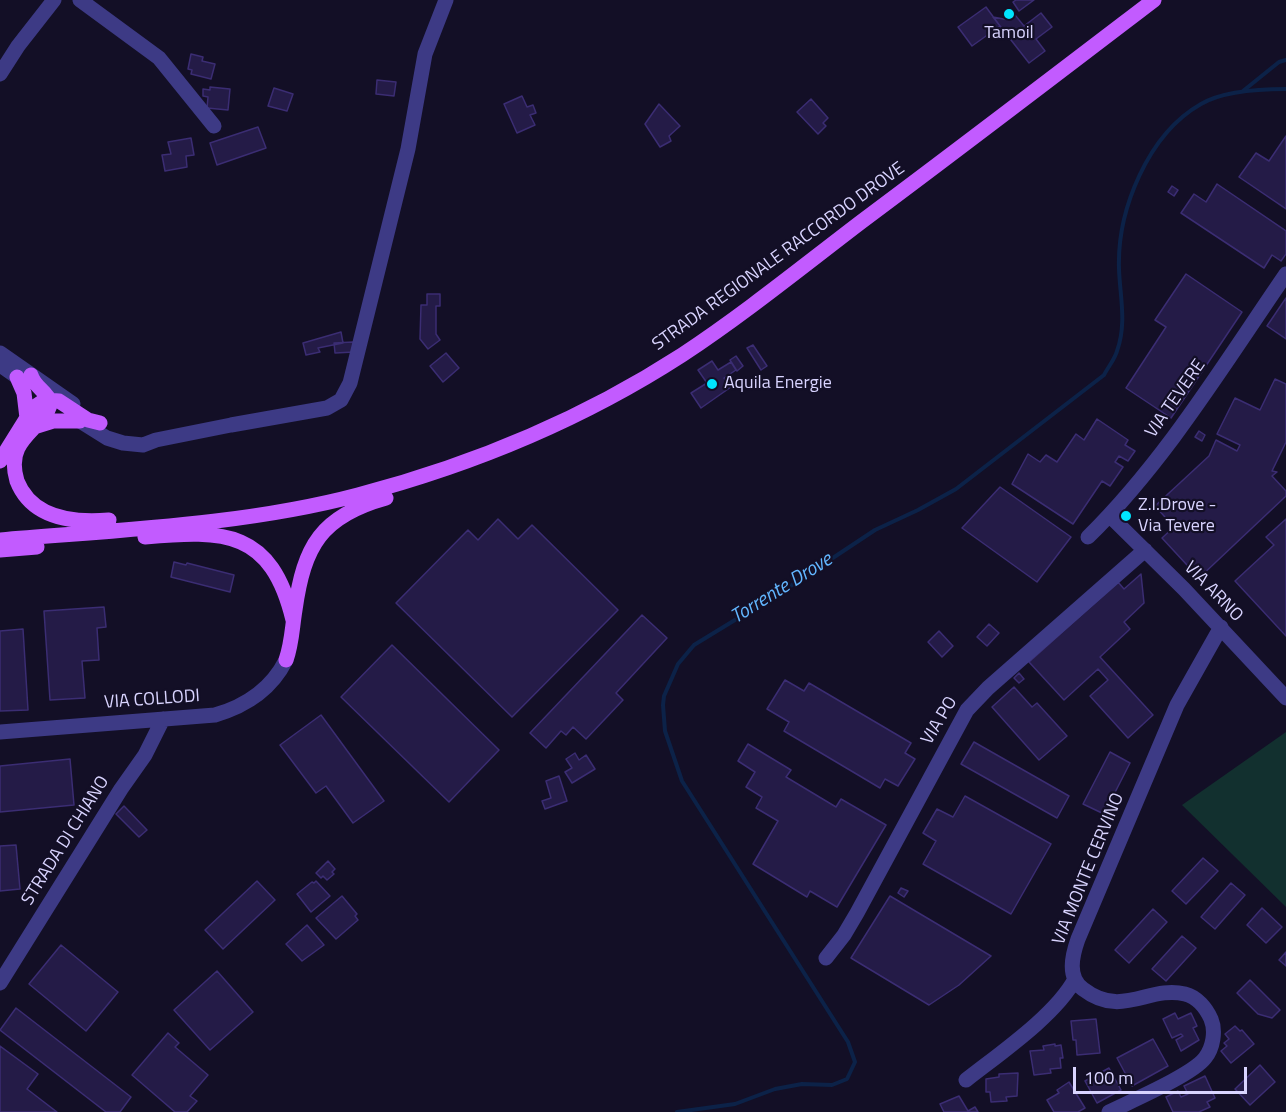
<!DOCTYPE html>
<style>
body{margin:0}
#map{position:relative;width:1286px;height:1112px;overflow:hidden;background:#130f26;font-family:"Titillium Web",sans-serif}
canvas{display:block}
.scale{position:absolute;left:1073px;top:1067px;width:174px;height:27px;box-sizing:border-box;border:3px solid #d9d4ff;border-top:0;padding-left:8px;font-size:18px;line-height:21px;white-space:nowrap;color:#d9d4ff;-webkit-text-stroke:4px #130f26;paint-order:stroke}
</style>
<div id="map">
<canvas width="1286" height="1112"></canvas>
<div class="scale">100 m</div>
</div>
<script>
const c = document.querySelector('canvas').getContext('2d');
c.lineJoin = 'round';
function fill(path, color) { c.fillStyle = color; c.fill(path, 'evenodd'); }
function trace(path, color, width, dash) { c.strokeStyle = color; c.lineWidth = width; c.lineCap = dash ? 'butt' : 'round'; c.setLineDash(dash || []); c.stroke(path); }
function write(font, color, halo, rows, align = 'center') {
  c.font = font + ' "Titillium Web",sans-serif'; c.lineWidth = 4.5; c.setLineDash([]); c.textBaseline = 'middle'; c.strokeStyle = halo; c.fillStyle = color; for (const [text, x, y, turn = 0] of rows) {
    c.save(); c.translate(x, y); c.rotate((+turn || 0) * Math.PI / 180); c.textAlign = isNaN(turn) ? turn : align; if (halo) c.strokeText(text, 0, 0); c.fillText(text, 0, 0); c.restore();
  }
}
fill(new Path2D(`
 M1286 732V907L1182 805Z`), '#12302f');
trace(new Path2D(`
 M1243 91 1279 62 1286 60
 M677 1112 735 1104 775 1089 802 1084 832 1085 847 1079 855 1062 848 1042 682 781 665 731 663 705 664 696 678 664 694 645 789 587 875 530 918 510 956 489 1104 375C1108 367 1115 359 1117 351 1127 323 1120 297 1119 269 1117 210 1148 134 1201 104 1223 91 1261 89 1286 89`), '#0c2248', 4);
const building = new Path2D(`
 M1016 0H1034L1019 11 1013 2Z
 M986 7 1000 26 972 46 958 27Z
 M1041 13 1052 27 1036 39 1045 51 1029 63 993 17 1009 20 1015 15 1024 26Z
 M191 54 203 57 202 61 215 64 211 79 191 74 192 70 188 69Z
 M377 80 396 82 394 96 376 94Z
 M210 87 230 89 228 110 207 108 208 97 203 96V89L210 90Z
 M274 88 293 94 287 111 268 106Z
 M522 96 527 107 533 105 536 113 530 115 535 125 517 133 504 104Z
 M811 99 828 118 823 123 826 126 818 134 797 112Z
 M659 104 680 126 669 136 671 141 660 147 645 124Z
 M258 127 266 148 217 165 210 143Z
 M1286 136V209L1239 177 1256 153 1269 161Z
 M191 138 194 155 186 156 187 167 165 171 162 155 171 154 168 142Z
 M1217 184 1286 231V254L1281 261 1272 255 1264 268 1181 213 1194 194 1206 202Z
 M1172 186 1178 190 1174 196 1168 192Z
 M1186 274 1242 312 1171 418 1126 388 1166 327 1155 320Z
 M427 294H440V306H436V334L440 340 428 349 420 339 421 305H427Z
 M1286 298V339L1267 326Z
 M341 332 343 343 318 348 320 352 306 355 303 343Z
 M353 342 354 352 335 353 334 343Z
 M753 345 767 366 761 370 747 348Z
 M446 353 459 368 443 382 430 366Z
 M736 356 743 366 737 371 730 360Z
 M712 361 718 370 731 362 736 370 724 378 731 387 701 408 691 393 707 383 698 370Z
 M1275 379 1286 384V442L1272 471 1277 472 1272 476 1286 491V496L1199 578 1162 538 1174 527 1155 506 1209 456 1216 440 1237 451 1240 445 1217 434 1235 398 1260 410Z
 M1097 419 1128 440 1125 445 1135 451 1128 461 1119 456 1115 462 1123 467 1110 486 1102 481 1073 524 1012 484 1028 454 1040 462 1046 455 1057 462 1076 434 1084 440Z
 M1199 431 1205 435 1202 441 1195 437Z
 M1000 487 1071 537 1037 582 962 528Z
 M498 519 518 539 532 525 618 610 512 717 396 603 468 530 478 540Z
 M1286 519V636L1235 581 1274 545 1266 537Z
 M174 562 186 565 187 563 234 575 230 592 171 577Z
 M1141 574 1144 603 1124 622 1130 629 1100 657 1153 715 1128 738 1090 696 1108 680 1098 669 1064 700 1029 662 1118 582 1124 589Z
 M104 607 106 627 97 628 99 660 82 661 85 698 50 700 44 611Z
 M642 615 667 638 616 693 623 700 586 739 573 727 566 735 561 731 546 748 530 733Z
 M989 624 999 633 987 646 977 637Z
 M23 629 28 710 0 711V631Z
 M939 631 953 646 942 657 928 642Z
 M392 645 499 750 449 802 341 697Z
 M1019 673 1024 679 1019 683 1014 678Z
 M785 680 804 691 809 683 911 743 905 753 915 759 898 786 885 779 880 788 784 731 789 722 767 709Z
 M1014 687 1032 707 1037 703 1067 736 1039 760 992 707Z
 M321 715 384 801 353 823 326 786 316 793 280 745Z
 M974 742 1069 796 1057 818 961 764Z
 M748 744 791 770 786 777 836 807 841 799 886 825 837 907 810 891 807 897 753 864 778 821 756 808 762 797 746 787 755 772 738 761Z
 M1110 752 1130 763 1104 814 1083 804Z
 M575 753 579 760 586 755 595 769 572 783 565 772 572 768 566 759Z
 M70 759 74 805 0 812V766Z
 M559 776 567 801 545 809 542 801 551 798 546 781Z
 M965 796 1051 844 1011 914 923 864 936 841 923 833 937 809 953 817Z
 M124 806 147 830 139 837 116 814Z
 M16 845 20 889 0 891V846Z
 M1203 858 1218 871 1186 904 1172 891Z
 M328 861 335 869 332 872 334 874 327 880 323 876 321 878 316 873Z
 M257 881 275 900 223 949 205 930Z
 M316 881 330 896 311 912 297 894 312 882 314 883Z
 M1231 883 1245 895 1215 929 1201 917Z
 M901 888 908 891 904 897 898 893Z
 M342 896 357 914 355 916 358 920 336 939 316 918Z
 M890 896 991 956 959 985 929 1005 851 958Z
 M1262 908 1282 927 1266 943 1247 925Z
 M1153 909 1167 922 1129 963 1115 950Z
 M307 925 324 945 302 961 286 944Z
 M1182 936 1196 948 1166 981 1152 969Z
 M61 945 118 992 86 1031 29 984Z
 M1286 952V966L1279 960Z
 M217 971 253 1012 210 1050 174 1010Z
 M1250 980 1280 1010 1272 1018 1258 1014 1237 993Z
 M16 1008 131 1097 120 1112H106L0 1030Z
 M1175 1013 1178 1019 1191 1013 1197 1026 1193 1028 1199 1040 1181 1051 1176 1040 1183 1036 1181 1034 1172 1038 1163 1019Z
 M1096 1019 1100 1053 1077 1055 1076 1040H1073L1071 1021Z
 M1235 1026 1240 1031 1242 1030 1254 1044 1231 1063 1221 1051 1227 1046 1224 1043 1229 1039 1225 1034Z
 M168 1033 179 1043 175 1047 208 1075 190 1096 197 1101 187 1112H175L132 1075Z
 M1153 1039 1168 1066 1132 1086 1117 1058Z
 M1055 1044V1046L1061 1045 1063 1058H1060L1061 1068 1050 1069 1051 1073 1034 1075 1030 1051 1044 1050 1043 1046Z
 M0 1046 38 1074 27 1089 57 1112H0Z
 M1260 1065 1275 1082 1250 1105 1235 1089Z
 M1109 1068 1121 1090 1097 1103 1085 1081Z
 M1018 1073 1017 1096 1006 1097 1007 1101 991 1102 990 1092H986V1079L999 1077V1074Z
 M1205 1076 1215 1098 1207 1102 1210 1107 1199 1112H1173L1166 1097 1178 1091 1181 1097 1188 1094 1184 1086Z
 M1069 1082 1085 1108 1078 1112H1054L1047 1100 1059 1093 1057 1090Z
 M959 1096 968 1111 975 1107 978 1112H944L940 1104Z`);
fill(building, '#241b47');
trace(building, '#3b2d73', 1.5);
trace(new Path2D(`
 M80 0 159 58 214 126
 M0 74 18 46 54 0
 M0 353 73 404
 M0 365 26 383
 M75 418 107 438 123 443 143 445 156 440 231 425 327 408 341 400 350 383 408 149 425 54 446 0
 M1110 516 1184 589 1286 698
 M1088 537C1166 460 1224 364 1286 274
 M0 732 215 715C246 706 271 690 286 660
 M826 958 844 935 857 913 967 710 988 688 1145 550
 M0 983 121 789 145 755 163 719
 M966 1080C999 1054 1056 1015 1075 979
 M1109 1112C1131 1101 1192 1075 1205 1058 1213 1048 1216 1031 1211 1019 1206 1008 1197 997 1185 994 1149 985 1122 1019 1083 989 1067 977 1072 956 1078 939L1177 705 1221 627`), '#3d3a85', 15);
trace(new Path2D(`
 M31 375C34 387 47 391 51 403 45 422 26 431 18 448 13 458 14 471 17 481 32 519 74 523 109 520
 M17 377 24 393 27 418
 M37 426 53 421H80
 M0 461 33 408 45 400 59 401 88 420 100 423
 M145 537C225 530 271 530 293 620
 M0 540C117 530 245 525 358 495 472 465 583 419 682 355 744 314 802 267 861 222 959 149 1057 74 1154 0
 M0 550 37 547
 M286 660C292 643 292 628 295 610 304 546 321 516 386 498`), '#c25bff', 15);
for (const [x, y, r, color] of [
 [1009,14,6,"#00e5ff"],
 [712,384,6,"#00e5ff"],
 [1126,516,6,"#00e5ff"]
]) { const dot = new Path2D(); dot.arc(x, y, r, 0, 2 * Math.PI); c.fillStyle = color; c.fill(dot); trace(dot, '#130f26', 2); }
write('18px', '#d9d4ff', '#130f26', [
 ["Tamoil",1009,34,"center"],
 ["Aquila Energie",724,384],
 ["Z.I.Drove -",1138,506],
 ["Via Tevere",1138,527]
], 'left');
write('18px', '#d9d4ff', '#130f26', [
 ["STRADA REGIONALE RACCORDO DROVE",779,257,-36],
 ["VIA TEVERE",1176,399,-55],
 ["VIA ARNO",1213,592,46],
 ["VIA COLLODI",152,700,-4],
 ["VIA PO",940,721,-59],
 ["STRADA DI CHIANO",66,841,-58],
 ["VIA MONTE CERVINO",1089,869,-68]
]);
write('italic 20px', '#62b6ff', '#130f26', [
 ["Torrente Drove",782,589,-32]
]);
</script>
